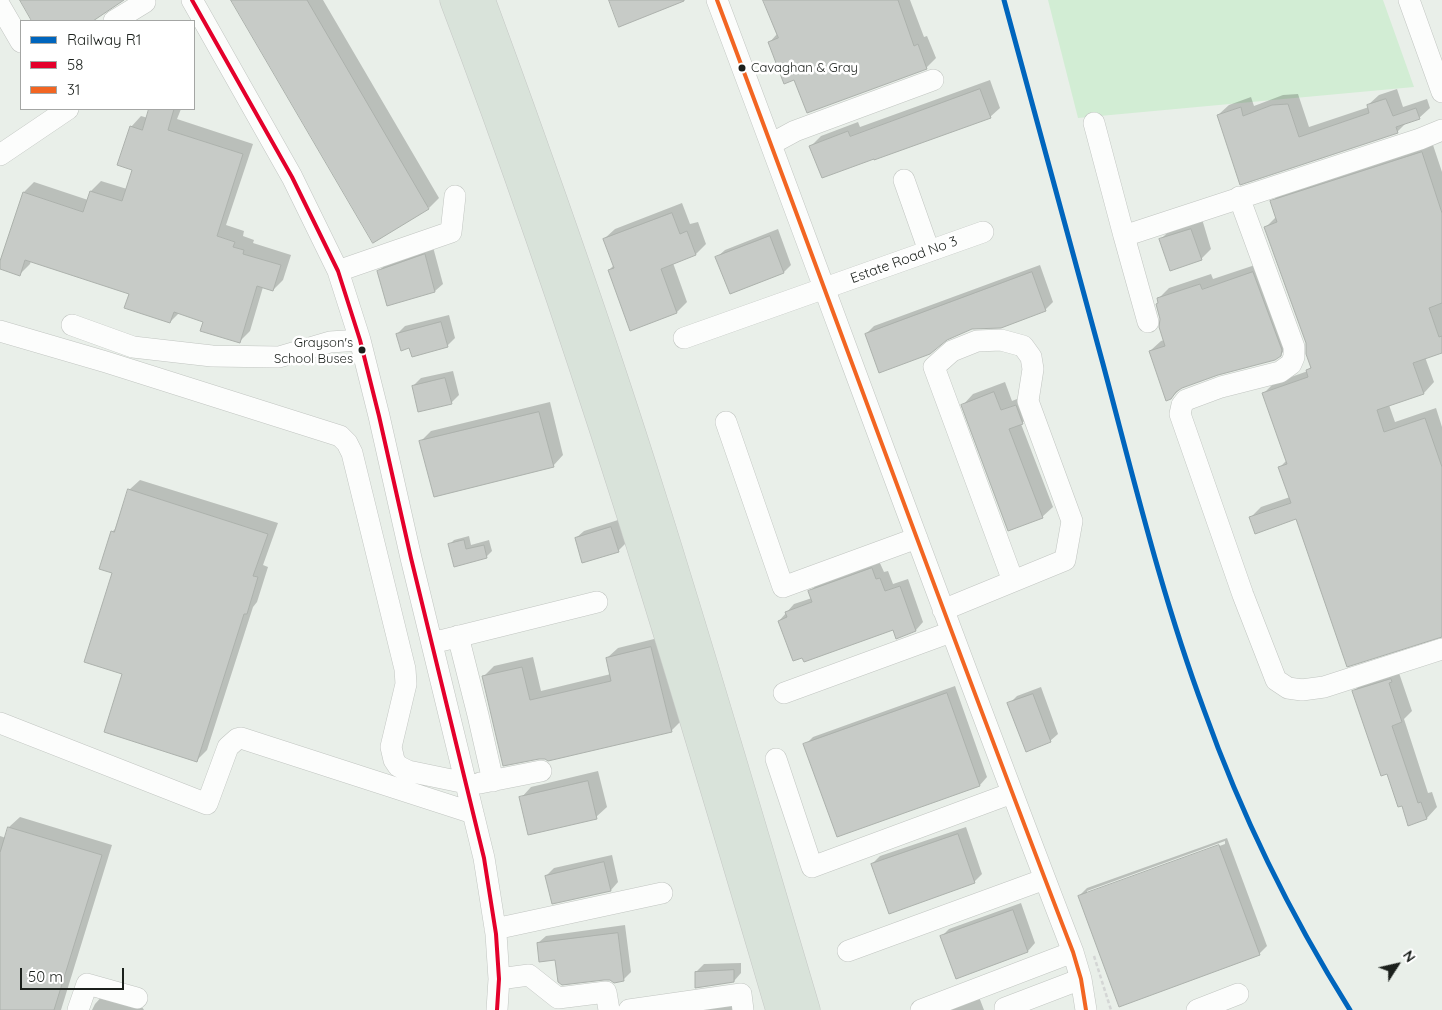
<!DOCTYPE html>
<style>
body{margin:0}
#map{position:relative;width:1442px;height:1010px;overflow:hidden;background:#e9efe9;font-family:Quicksand,sans-serif}
canvas{display:block}
.legend{position:absolute;left:20px;top:20px;width:175px;height:90px;box-sizing:border-box;background:#fff;border:1px solid #a4a6a4;margin:0;padding:6px 9px;list-style:none;font-size:15px;color:#1b201c}
.legend li{display:flex;align-items:center;gap:10px;height:25px}
.legend b{width:25px;border:1px solid #a4a6a4}
.north{position:absolute;left:1372px;top:940px;width:50px;height:50px;-webkit-text-stroke:4px #fff;paint-order:stroke;rotate:55deg;font-size:14px;font-weight:700;line-height:20px;text-align:center;color:#1b201c}
.north::after{content:'';display:block;margin:auto;width:18px;height:22px;background:#1b201c;clip-path:polygon(50% 0,100% 100%,50% 72%,0 100%)}
.scale{position:absolute;left:20px;top:968px;width:104px;height:22px;box-sizing:border-box;border:2px solid #1b201c;border-top:0;padding-left:6px;font-size:15px;line-height:18px;white-space:nowrap;color:#1b201c;-webkit-text-stroke:4px #fff;paint-order:stroke}
</style>
<div id="map">
<canvas width="1442" height="1010"></canvas>
<ul class="legend">
<li><b style="height:6px;background:#0065bd"></b>Railway R1</li>
<li><b style="height:6px;background:#e4002b"></b>58</li>
<li><b style="height:6px;background:#f26522"></b>31</li>
</ul>
<div class="north">N</div>
<div class="scale">50 m</div>
</div>
<script>
const c = document.querySelector('canvas').getContext('2d');
c.lineJoin = 'round';
function fill(path, color) { c.fillStyle = color; c.fill(path, 'evenodd'); }
function trace(path, color, width, dash) { c.strokeStyle = color; c.lineWidth = width; c.lineCap = dash ? 'butt' : 'round'; c.setLineDash(dash || []); c.stroke(path); }
function write(font, color, halo, rows, align = 'center') {
  c.font = font + ' Quicksand,sans-serif'; c.lineWidth = 5; c.setLineDash([]); c.textBaseline = 'middle'; c.strokeStyle = halo; c.fillStyle = color; for (const [text, x, y, turn = 0] of rows) {
    c.save(); c.translate(x, y); c.rotate((+turn || 0) * Math.PI / 180); c.textAlign = isNaN(turn) ? turn : align; if (halo) c.strokeText(text, 0, 0); c.fillText(text, 0, 0); c.restore();
  }
}
fill(new Path2D(`
 M1048 0H1383L1414 87 1078 118Z`), '#d2edd4');
fill(new Path2D(`
 M21 0H122L90 21H34Z
 M232 0H323L439 198 429 208Z
 M765 0H910L924 37 927 36 936 58 926 68 795 78 769 43 777 34Z
 M990 80 1000 108 990 117 811 146 821 136 858 122 860 127Z
 M1397 89 1403 107 1427 99 1430 108 1419 118 1407 122 1397 132 1241 183 1218 115 1229 105 1251 97 1254 106 1283 95 1298 94 1309 127 1369 107 1368 105 1379 95Z
 M151 109H181L177 119 253 144 226 225 244 231 243 236 254 240 253 243 291 255 283 280 273 290 263 287 250 331 239 342 204 321 179 313 170 322 130 293 31 261 30 264 19 275 0 268 24 192 34 182 88 200 91 191 101 181 127 189 133 169 131 127 141 116 148 118Z
 M1432 142 1442 172V352L1425 357 1434 382 1424 393 1389 405 1395 422 1436 408 1442 427V636L1297 518H1250L1261 507 1290 497 1280 467 1287 460 1264 393 1274 383 1308 371 1312 365 1307 342 1266 227 1277 216 1272 202 1282 191Z
 M682 203 690 224 698 222 706 244 696 254 673 263 687 302 677 312 609 270 614 265 604 239 615 229Z
 M1202 219 1211 249 1201 259 1161 239 1171 229Z
 M778 229 791 265 784 272 717 257 725 250Z
 M433 247 443 284 435 291 379 271 387 263Z
 M1264 262 1291 344 1280 355 1217 374 1182 387 1171 398 1150 351 1161 341 1164 340 1158 299 1169 288 1211 274 1213 279Z
 M1040 265 1053 302 1045 310 972 328 866 334 874 326Z
 M449 315 455 338 447 346 410 347 397 334 405 326Z
 M453 371 459 395 451 403 413 386 421 378Z
 M1005 382 1012 401 1027 395 1033 413 1021 424 1053 507 1042 517 963 405 973 394Z
 M550 402 563 455 553 466 421 441 431 431Z
 M140 480 278 523 263 565 268 567 257 602 253 607 207 750 197 760 124 673 114 572 112 532 117 527 129 490Z
 M618 520 626 543 618 551 576 538 584 531Z
 M469 536 471 545 489 540 492 551 487 556 449 545 454 540Z
 M879 561 884 572 888 571 893 584 908 579 923 622 916 630 779 621 794 604 812 598 810 591 818 584Z
 M662 637 682 720 671 731 549 760 483 677 494 666 533 657 541 691 611 674 607 658 618 648Z
 M1399 673 1412 711 1404 719 1428 793 1432 792 1437 807 1427 818 1409 824 1402 804 1354 691 1364 681Z
 M955 686 987 777 980 785 838 836 805 745 813 737Z
 M1041 687 1058 734 1050 741 1009 704 1017 696Z
 M598 771 607 807 596 817 521 798 531 787Z
 M20 817 112 845 61 1010H0V836L6 838 9 827Z
 M966 827 982 874 974 882 872 864 880 856Z
 M1227 838 1267 946 1259 954 1079 896 1087 888ZM1225 841V844L1087 894V891Z
 M612 855 618 882 611 890 546 876 554 868Z
 M1021 903 1035 943 1028 951 941 937 949 929Z
 M625 925 631 972 623 980 611 979 556 959 538 943 546 936Z
 M741 963V973L734 981 696 972 704 964Z
 M105 993 140 1004 144 1010H92L95 1004Z
 M979 997 984 1010H946Z
 M738 1003 741 1010H695Z`), '#0003');
const building = new Path2D(`
 M20 0H124L93 21H32Z
 M231 0H307L429 209 373 243Z
 M609 0H684V1L619 27Z
 M763 0H898L914 46 918 44 927 69 807 113 794 80 784 84 768 42 778 38Z
 M980 89 991 118 874 160V159L822 178 809 146 848 131 850 136Z
 M1386 99 1393 116 1416 108 1420 119 1396 127 1398 133 1240 185 1217 115 1241 107 1243 116 1272 105 1288 104 1299 137 1369 113 1367 105Z
 M149 109H174L168 130 243 154 217 236 235 242 233 247 244 250 243 254 281 265 273 291 257 286 240 343 200 331 203 322 174 312 170 323 124 308 129 294 25 260 20 276 0 269V261L23 192 83 212 90 191 122 201 132 170 117 165 130 126 142 130Z
 M1422 152 1442 213V303L1429 308 1439 337 1442 336V353L1413 363 1424 394 1377 410 1384 432 1425 418 1442 467V637L1347 667 1296 519 1255 534 1249 517 1291 503 1278 467 1287 464 1262 393 1308 377 1306 370 1311 368 1306 354V343L1264 227 1277 222 1270 201Z
 M672 213 680 234 687 231 696 255 661 269 677 313 630 331 608 270 614 268 603 239Z
 M1191 229 1202 260 1170 271 1159 239Z
 M770 236 784 273 730 294 715 257Z
 M425 254 435 292 387 306 377 271Z
 M1032 272 1046 311 1001 328 972 329 947 340 930 354 879 373 865 334Z
 M1253 272 1282 350 1281 356 1275 360 1218 375 1182 388 1176 392 1171 399 1166 401 1149 351 1165 346 1159 327 1160 319 1156 304 1158 303 1157 298 1200 284 1202 289Z
 M441 322 448 347 412 357 409 348 401 351 396 334Z
 M445 378 452 404 418 412 412 386Z
 M994 392 1001 410 1016 405 1023 424 1009 429 1043 518 1008 531 961 405Z
 M539 412 554 467 434 497 419 441Z
 M128 489 268 534 253 576 258 577 247 614H244L197 762 104 732 122 674 84 662 112 573 99 569 111 531 114 532Z
 M611 527 619 552 582 563 575 538Z
 M464 540 466 549 484 545 487 558 454 567 448 544Z
 M872 568 876 579 880 578 885 591 900 586 916 631 896 639 893 630 804 662 802 658 793 661 778 621 787 617 785 612 812 602 808 591Z
 M651 647 672 732 548 761 545 759H539L503 766 482 676 522 667 530 700 611 681 606 658Z
 M1391 679 1392 682 1389 683 1402 722 1392 726 1418 803 1421 802 1427 819 1408 826 1402 806 1398 807 1387 774 1381 776 1352 691Z
 M947 693 980 786 837 837 803 744Z
 M1033 694 1051 742 1026 752 1007 703Z
 M588 781 597 819 528 835 519 797Z
 M8 827 102 855 54 1010H0V853Z
 M958 834 975 883 889 914 871 864Z
 M1219 845 1260 955 1119 1007 1078 896Z
 M604 862 611 891 552 904 545 876Z
 M1013 910 1028 952 956 979 940 936Z
 M618 933 624 981 614 983 610 980H604L562 985 558 982 555 960 539 962 537 943Z
 M734 970V982L695 988V972Z`);
fill(building, '#c7cbc7');
trace(building, '#acb1ac', 1);
const minor = new Path2D(`
 M192 0 292 177 338 271 360 340 379 416 411 558 484 858 496 934 499 979 497 1010
 M717 0C836 317 951 636 1073 952L1081 979 1086 1010
 M1409 0 1442 92
 M0 6 21 42
 M114 21 145 2
 M1094 123 1124 236
 M771 144 795 131 933 80
 M0 155 68 109
 M904 180 929 251
 M1239 197 1294 347V357L1291 364 1280 372 1221 387 1186 400 1182 405 1180 414 1243 595 1276 680 1288 688 1302 690 1324 687 1442 649
 M338 271 451 232 455 196
 M1148 322 1124 236 1420 139 1442 130
 M72 325 133 347 212 356 279 357 330 342 360 340
 M0 331 106 362 340 436 347 443 352 453 405 669 406 684 391 747 394 760 398 766 408 771 466 783
 M684 338 983 232
 M726 422 783 587 917 538
 M943 610 1065 560 1072 521 1028 401 1033 369 1031 357 1023 346 1001 340 977 341 952 351 934 367 1013 581
 M458 636 478 715 493 781
 M432 643 597 602
 M784 693 951 632
 M0 723 207 804 228 747 237 739 241 738 473 813
 M776 759 812 867 1012 793
 M480 783 541 771
 M495 929 662 893
 M848 951 1045 879
 M499 979 529 975 558 998 606 992 609 1010
 M78 1010 87 984 137 998
 M629 1010 741 994 743 1010
 M921 1010 1073 952
 M1005 1010V1008L1081 979
 M1197 1010 1238 994`);
const highway = new Path2D(`
 M454 0C580 331 680 670 780 1010
 M481 0C541 163 599 328 651 494 705 665 755 838 806 1010`);
trace(minor, '#c1c5c1', 22);
trace(highway, '#c5c8c5', 29);
trace(new Path2D(`
 M1094 956 1111 1010`), '#d4d6d5', 2.5, [4, 2.5]);
trace(minor, '#fcfdfc', 21);
trace(highway, '#d9e3da', 28);
trace(new Path2D(`
 M192 0 292 177 338 271 360 340 379 416 411 558 484 858 496 934 499 979 497 1010`), '#e4002b', 4);
trace(new Path2D(`
 M717 0C836 317 951 636 1073 952L1081 979 1086 1010`), '#f26522', 4);
trace(new Path2D(`
 M1004 0C1037 121 1071 242 1103 364 1134 480 1162 597 1204 710 1241 814 1291 916 1350 1010`), '#0065bd', 5);
for (const [x, y, r, color] of [
 [742,68,4.5,"#1b201c"],
 [362,350,4.5,"#1b201c"]
]) { const dot = new Path2D(); dot.arc(x, y, r, 0, 2 * Math.PI); c.fillStyle = color; c.fill(dot); trace(dot, '#fff', 2); }
write('13px', '#1b201c', '#fff', [
 ["Cavaghan & Gray",751,68],
 ["Grayson's",353,343,"right"],
 ["School Buses",353,359,"right"]
], 'left');
write('14px', '#1b201c', '#fff', [
 ["Estate Road No 3",904,260,-20]
]);
</script>
